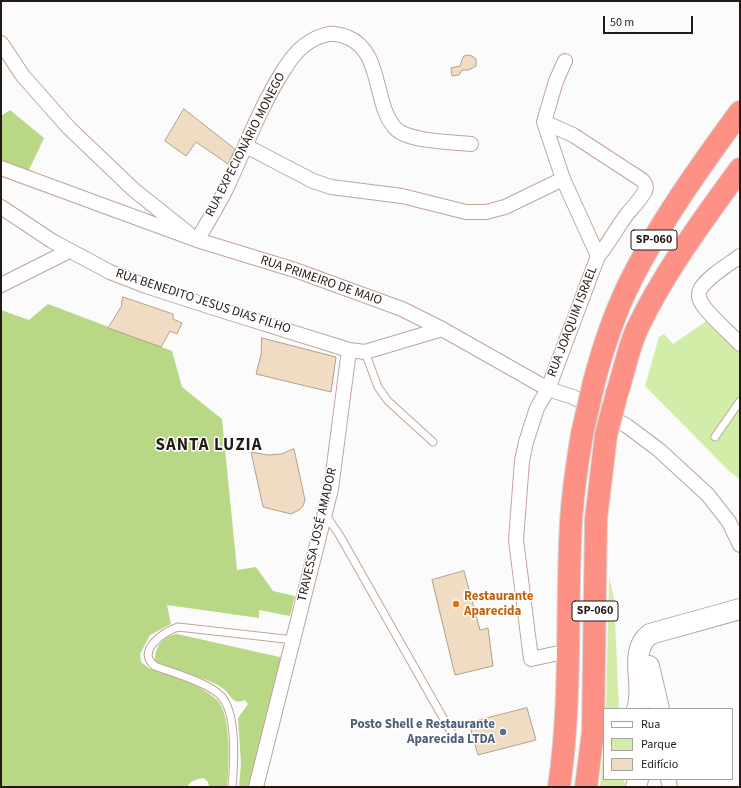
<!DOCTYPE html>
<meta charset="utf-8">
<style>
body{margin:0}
#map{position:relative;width:741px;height:788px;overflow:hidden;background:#fbfbfb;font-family:"Source Sans 3",sans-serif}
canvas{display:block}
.frame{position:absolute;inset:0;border:2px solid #241915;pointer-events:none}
.legend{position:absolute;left:603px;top:708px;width:130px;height:72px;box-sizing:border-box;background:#fff;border:1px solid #a7a3a1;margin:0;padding:5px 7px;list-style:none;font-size:12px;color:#241915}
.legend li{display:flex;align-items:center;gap:8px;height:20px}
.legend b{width:20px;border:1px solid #a7a3a1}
.scale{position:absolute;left:603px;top:16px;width:90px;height:18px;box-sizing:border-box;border:2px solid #241915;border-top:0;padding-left:5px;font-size:12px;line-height:14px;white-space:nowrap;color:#241915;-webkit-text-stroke:3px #fff;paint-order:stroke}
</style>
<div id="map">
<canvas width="741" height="788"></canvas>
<div class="frame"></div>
<ul class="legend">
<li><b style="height:5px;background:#fff"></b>Rua</li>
<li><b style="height:11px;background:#d2eda7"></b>Parque</li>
<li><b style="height:11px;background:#efdcc3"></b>Edifício</li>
</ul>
<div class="scale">50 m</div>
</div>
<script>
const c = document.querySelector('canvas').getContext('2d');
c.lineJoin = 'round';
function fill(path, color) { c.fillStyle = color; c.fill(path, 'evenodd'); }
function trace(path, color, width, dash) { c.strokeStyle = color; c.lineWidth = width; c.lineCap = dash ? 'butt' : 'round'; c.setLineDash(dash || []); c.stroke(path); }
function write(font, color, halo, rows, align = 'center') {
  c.font = font + ' "Source Sans 3",sans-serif'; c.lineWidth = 3; c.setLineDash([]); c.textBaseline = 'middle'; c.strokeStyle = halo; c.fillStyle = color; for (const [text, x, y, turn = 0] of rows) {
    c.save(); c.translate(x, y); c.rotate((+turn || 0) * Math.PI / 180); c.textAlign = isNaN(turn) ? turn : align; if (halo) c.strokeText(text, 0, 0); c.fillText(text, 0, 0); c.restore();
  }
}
fill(new Path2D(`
 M708 320 740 352V479L730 472 645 386 659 337 664 334 673 344Z
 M609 577 614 598 619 709H606Z
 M604 742V779H624L625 787H600Z`), '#d2eda7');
fill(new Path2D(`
 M10 110 44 138 28 172 1 161V116Z
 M48 304 172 351 182 387 222 419 237 570 256 567 273 591 295 596 290 616 259 610V618L167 605 171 624 150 635 140 654 141 662 149 668C172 677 199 683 217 700 232 715 229 767 227 787H209L208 782 204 778C197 779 191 780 187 787H1V310L29 320Z
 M177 634 284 658 250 787H239L241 763 238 718 248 704 245 700C234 705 232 698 226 691 214 678 172 672 155 661 154 647 164 636 177 634Z`), '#b9d886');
const building = new Path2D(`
 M467 55 472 56 476 59V66L469 70H462L459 75 452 76 451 68 460 66 463 57Z
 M184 109 235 149 228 164 196 142 186 156 165 141Z
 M123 297 173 314V319L182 323 177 334 170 331 161 347 108 328 121 307Z
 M262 338 336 357 331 392 256 374 261 355Z
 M294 449 305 500 303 506 299 510 291 514 263 507 251 452 268 455 281 454Z
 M464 571 480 630 488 628 493 666 455 675 432 580Z
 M527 708 536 740 478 755 469 723Z`);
fill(building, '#efdcc3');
trace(building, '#b2a089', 1);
const lane = new Path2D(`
 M365 352 378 387 388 401 433 442
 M715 437 740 401
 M325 514 340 536 455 739
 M232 787C234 764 237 715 222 697 210 683 173 673 155 666 135 651 164 632 178 627L294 640`);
const street = new Path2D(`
 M1 43 23 76 69 128 134 190 188 233
 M565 61 556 81 544 122 563 179 598 256
 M544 122 573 135 642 180C645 183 647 186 645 191 641 199 634 206 628 213 617 227 610 242 598 256L548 389 537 408 526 442 522 461 516 540 531 659 568 651
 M246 146 313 181 331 187 402 196 466 212H486L505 207 563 179
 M1 168 197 240 295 270 402 309 442 329 548 389 573 397 627 426 659 450 708 495 729 522 740 545
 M1 207 52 241 110 272 146 286 211 307 349 350 365 352 442 329
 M197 240C208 222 219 204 228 185 246 146 262 103 285 68 296 50 309 38 329 34 335 33 341 35 347 37 383 51 373 104 395 128 408 142 452 142 471 144
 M740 256C728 265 710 275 701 288 699 291 698 296 700 300 703 310 731 334 740 344
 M1 285 69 251
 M668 779 670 787
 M256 787 331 489 349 350`);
const secondary = new Path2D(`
 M649 666 659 709
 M637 709C646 685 627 652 650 634L740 609
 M636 787 638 779`);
const highway = new Path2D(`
 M594 382C603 348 614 314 630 282 659 224 701 165 740 112
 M617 393C624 372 628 349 637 329 664 272 703 220 740 169
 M559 787C572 699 566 610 571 522 573 492 577 464 582 434
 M586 787 593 732 596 519 606 435`);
trace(lane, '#c2a499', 9);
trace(street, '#c2a499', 16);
trace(secondary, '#c2a499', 22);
trace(highway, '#d8d6d5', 24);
trace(lane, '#fff', 7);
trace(street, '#fff', 14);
trace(secondary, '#fff', 20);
trace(highway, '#fe9185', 22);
const highwayBridge = new Path2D(`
 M582 434 594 382
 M606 435 617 393`);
trace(highwayBridge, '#d8d6d5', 24, []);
trace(highwayBridge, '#fe9185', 22);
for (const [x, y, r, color] of [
 [456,604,4,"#e8710a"],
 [503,732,4,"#5c6f8a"]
]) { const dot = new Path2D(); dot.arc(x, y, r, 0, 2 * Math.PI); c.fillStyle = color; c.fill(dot); trace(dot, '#fff', 1.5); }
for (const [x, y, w] of [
 [654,240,46],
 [595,611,46]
]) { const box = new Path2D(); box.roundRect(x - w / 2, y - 10, w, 20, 3); c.fillStyle = '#fff'; c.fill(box); trace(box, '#241915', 1); }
write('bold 12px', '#241915', null, [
 ["SP-060",654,240],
 ["SP-060",595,611]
]);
write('13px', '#241915', '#fff', [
 ["RUA EXPECIONÁRIO MONEGO",246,145,-63],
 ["RUA PRIMEIRO DE MAIO",321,281,19],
 ["RUA BENEDITO JESUS DIAS FILHO",203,302,18],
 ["RUA JOAQUIM ISRAEL",573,322,-69],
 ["TRAVESSA JOSÉ AMADOR",318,535,-77]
]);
write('bold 13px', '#c56008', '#fff', [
 ["Restaurante",464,597],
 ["Aparecida",464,612]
], 'left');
write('bold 13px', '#4e5e75', '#fff', [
 ["Posto Shell e Restaurante",495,725],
 ["Aparecida LTDA",495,740]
], 'right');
c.letterSpacing = '1px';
write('bold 17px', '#241915', '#fff', [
 ["SANTA LUZIA",209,446]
]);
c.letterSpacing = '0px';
</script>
